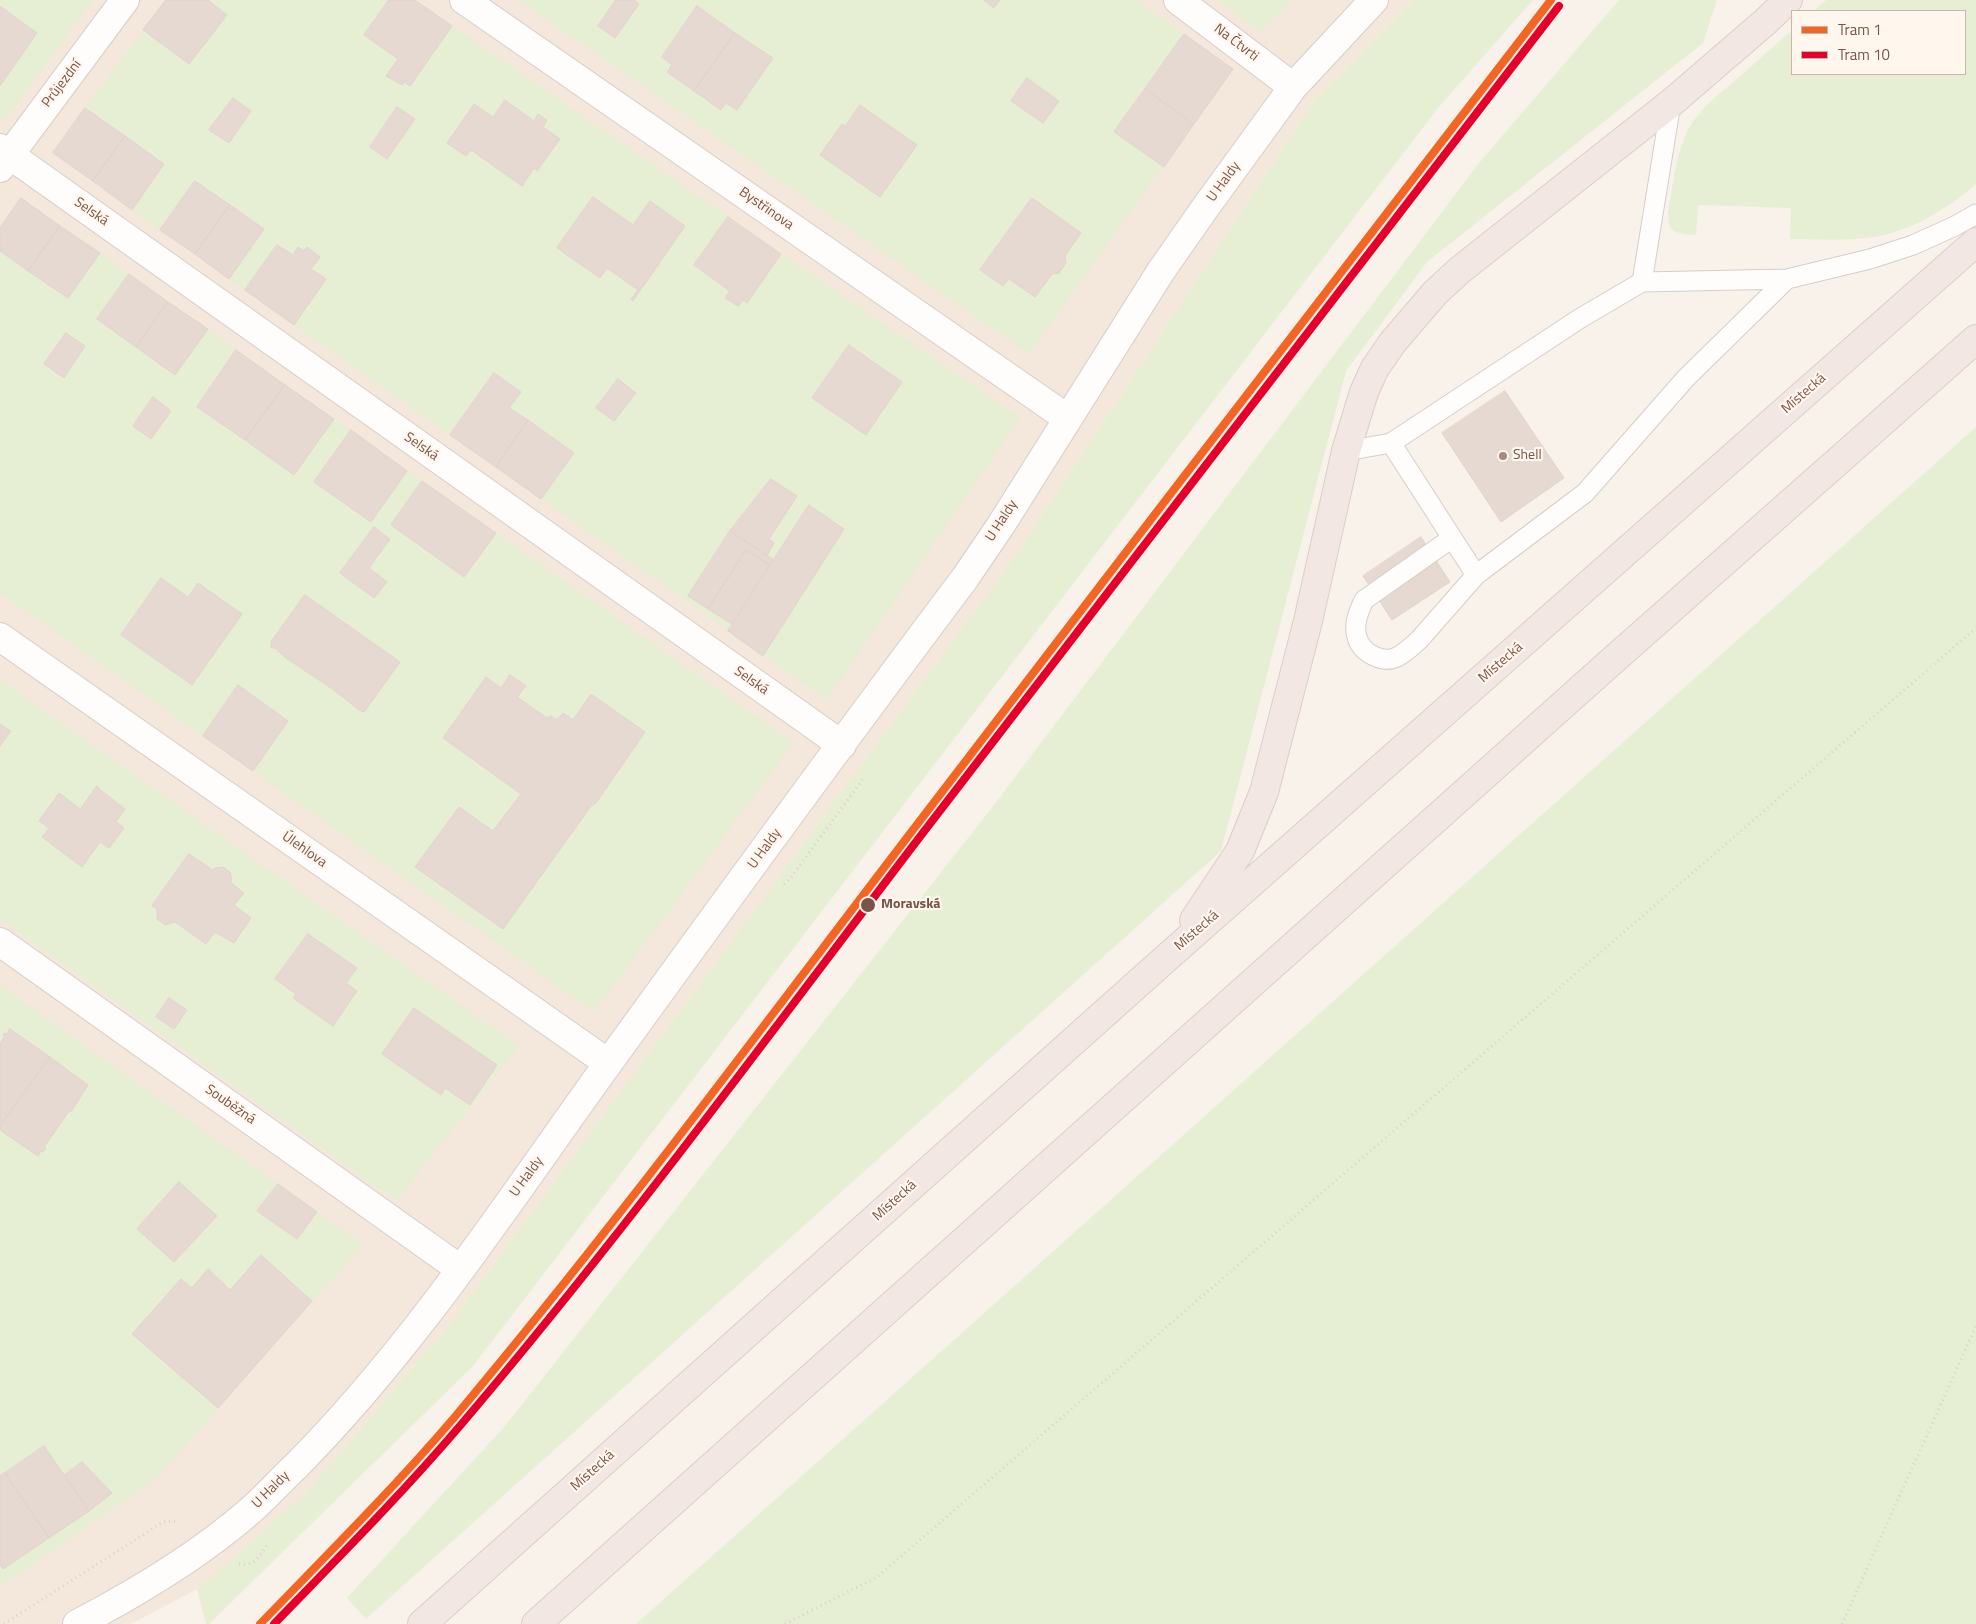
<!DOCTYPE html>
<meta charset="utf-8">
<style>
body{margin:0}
#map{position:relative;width:1976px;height:1624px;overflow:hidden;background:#f8f2eb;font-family:"Titillium Web",sans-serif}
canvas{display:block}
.legend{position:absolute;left:1791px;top:10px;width:175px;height:65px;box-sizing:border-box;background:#fff6ed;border:1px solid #cab5ab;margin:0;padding:6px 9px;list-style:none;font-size:15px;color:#7a5448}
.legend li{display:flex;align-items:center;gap:10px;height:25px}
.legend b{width:25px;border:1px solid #cab5ab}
</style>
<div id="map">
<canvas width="1976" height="1624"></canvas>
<ul class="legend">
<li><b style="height:6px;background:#f26522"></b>Tram 1</li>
<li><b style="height:6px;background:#e4002b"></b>Tram 10</li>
</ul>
</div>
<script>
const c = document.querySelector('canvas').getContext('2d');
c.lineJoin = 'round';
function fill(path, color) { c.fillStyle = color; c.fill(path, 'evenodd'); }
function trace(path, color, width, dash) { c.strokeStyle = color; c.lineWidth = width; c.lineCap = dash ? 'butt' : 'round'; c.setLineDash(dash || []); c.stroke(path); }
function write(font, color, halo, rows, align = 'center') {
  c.font = font + ' "Titillium Web",sans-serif'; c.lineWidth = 4.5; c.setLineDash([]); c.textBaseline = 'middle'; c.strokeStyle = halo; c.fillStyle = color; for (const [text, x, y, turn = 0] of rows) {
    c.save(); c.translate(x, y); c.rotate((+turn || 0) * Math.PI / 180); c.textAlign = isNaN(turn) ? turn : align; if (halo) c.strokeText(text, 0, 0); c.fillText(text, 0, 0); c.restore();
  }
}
fill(new Path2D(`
 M0 0H1414L1316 98 1016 555 448 1326 307 1492 197 1589 131 1624H0Z`), '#f4e7db');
fill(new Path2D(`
 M0 0H93L5 120 0 117Z
 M166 0H415L1020 418 827 700 294 325 53 153 85 108Z
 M519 0H1136L1233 69 1029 354Z
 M1218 0H1293L1260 32Z
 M1414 0H1533L1438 108 473 1366 209 1624H206L197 1589 307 1492 448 1326 1016 555 1316 98Z
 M1619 0H1717L1703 43 1427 262 1346 371 1221 851 366 1619 347 1598 505 1426 994 805 1479 163Z
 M1826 0H1976V184C1953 204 1927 221 1898 231 1864 243 1825 239 1790 239L1791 208 1698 205 1696 235C1668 234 1665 228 1670 200 1674 177 1677 152 1688 130 1699 109 1720 93 1738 78 1756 62 1774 46 1792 30V74H1965V11H1813Z
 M21 198 794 743 594 1012 0 593V228Z
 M1976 427V1624H636Z
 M0 680 519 1046 396 1201 0 919Z
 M0 985 363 1245 156 1479 0 1587Z`), '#e6efd4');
const building = new Path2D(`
 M166 0H208L227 15 189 64 143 30Z
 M389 0H415L452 26 410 86 404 82 402 85 386 76 398 59 364 35Z
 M616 0H634L639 4 615 38 598 26Z
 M984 0H1000L994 8Z
 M0 6 37 33 0 86Z
 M697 6 735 33 694 91 667 72 672 65 662 57Z
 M735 33 773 58 737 110 726 103 721 110 694 91Z
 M1184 34 1233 69 1194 124 1145 89Z
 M1027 78 1059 101 1043 123 1011 101Z
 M1145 89 1194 124 1164 167 1114 132Z
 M233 98 251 111 229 143 209 130Z
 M505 100 534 121 538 114 547 120 543 127 560 139 537 171 534 168 522 186 471 150 466 156 447 143 474 104 493 117Z
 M860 105 917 145 880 197 820 155 842 124 845 126Z
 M397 107 415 119 387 159 370 147Z
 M85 108 125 136 93 181 53 153Z
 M125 136 164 164 132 210 93 181Z
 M195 181 230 205 195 254 160 230Z
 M593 197 633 225 650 201 685 226 633 301 631 299 638 290 607 268 600 278 557 248Z
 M21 198 60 226 28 271 0 251V228Z
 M1032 198 1081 233 1065 256 1066 263 1059 273 1052 274 1035 297 1009 279 1003 286 980 270Z
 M230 205 264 229 229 279 195 254Z
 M728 217 781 254 747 303 743 300 738 306 725 298 730 291 694 265Z
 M60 226 100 253 68 298 28 271Z
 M277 245 293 255 298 247 304 251 307 247 320 257 311 269 326 279 294 325 245 290Z
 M129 274 168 302 136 347 97 319Z
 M168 302 208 329 175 375 136 347Z
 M66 333 85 346 64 378 44 364Z
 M849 345 902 382 866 435 812 398Z
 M236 350 285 385 245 440 197 407Z
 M494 373 521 392 509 408 528 420 496 467 450 435Z
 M618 379 636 393 614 421 596 408Z
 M285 385 334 419 294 475 245 440Z
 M1505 391 1564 478 1501 522 1442 433Z
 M153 397 171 411 151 439 133 426Z
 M528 420 574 453 541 499 496 467Z
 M351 430 407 471 371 522 314 482Z
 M771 479 797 496 769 539 774 543 767 556 730 531Z
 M422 481 496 533 464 577 391 525Z
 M809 505 844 529 763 656 728 631Z
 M374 527 390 539 369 568 387 582 374 598 340 573Z
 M730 531 774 560 770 565 746 550 708 609 688 596Z
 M1421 537 1450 582 1392 620 1363 576Z
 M746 550 770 565 732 624 708 609Z
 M161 578 188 597 198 583 242 614 192 685 121 635Z
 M305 595 400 662 364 712 359 710 331 688 286 658 275 648H271V642Z
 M510 675 526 686 517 697 547 718 551 716 557 720 563 713 573 720 591 694 645 732 596 803 591 806 503 929 415 867 459 807 493 831 521 794 443 738 486 677 501 688Z
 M238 685 288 721 253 771 203 736Z
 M0 724 11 731 0 746Z
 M97 786 98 788 125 809 116 822 124 828 109 848 100 842 82 867 42 837 49 828 39 821 59 793 80 809Z
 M189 854 213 870 215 868 223 867 230 872 232 880 230 882 244 893 234 905 251 918 234 943 215 932 206 944 175 922 165 925 157 919V909L152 906Z
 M308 934 357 968 346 983 357 991 333 1026 293 998 296 994 275 979Z
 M169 998 187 1010 174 1029 156 1017Z
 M414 1008 497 1065 470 1105 445 1088 441 1095 382 1054Z
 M10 1029 50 1057 0 1126V1043L5 1036 3 1035 5 1033 7 1034Z
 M50 1057 88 1085 71 1112 70 1110 44 1147 46 1148 43 1152 41 1151 38 1156 0 1130V1126Z
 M179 1182 217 1216 174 1262 137 1229Z
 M278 1184 317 1212 297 1239 257 1211Z
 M261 1255 312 1301 218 1408 132 1334 181 1279 192 1288 208 1269 230 1290Z
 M44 1446 89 1511 49 1538 5 1473Z
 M82 1462 112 1493 89 1511 65 1475Z
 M5 1473 49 1538 3 1569 0 1565V1476Z`);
fill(building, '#e5d9d2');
trace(building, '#e2d4cd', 1);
const lane = new Path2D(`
 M1642 282 1671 103
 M1391 443 1476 575
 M1346 451 1391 443 1579 319 1642 282 1787 279 1870 259 1913 245 1955 226 1976 214
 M1452 538 1364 600C1359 611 1353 624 1357 637 1361 653 1383 664 1397 657 1405 653 1412 646 1419 640L1476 575 1585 493 1686 378 1787 279`);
const street = new Path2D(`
 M464 0 1067 418
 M1178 0 1293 87
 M0 148 842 745
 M0 168 125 0
 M0 637 608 1063
 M0 942 460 1269
 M77 1624C138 1592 200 1555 251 1510 267 1496 281 1480 296 1466 415 1346 508 1202 607 1065 725 902 844 739 965 578L1001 525 1161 271 1205 208 1293 87 1374 0`);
const highway = new Path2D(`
 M1194 920 1240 851 1264 792 1308 621 1346 451 1364 392 1375 368 1393 342 1435 293 1460 270 1671 103 1765 22 1788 0
 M422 1624 1163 961 1976 242
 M536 1624 1612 661 1976 339`);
trace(lane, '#d7cdc8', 21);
trace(street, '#d7cdc8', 30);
trace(highway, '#dacec9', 30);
trace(new Path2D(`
 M784 884 789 880 861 782 863 777
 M239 1564C255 1567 260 1555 268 1544
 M4 1624 163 1522 178 1521
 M785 1624 877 1577 1976 628
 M1842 1624 1976 1326`), '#dcd1cd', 3, [1, 4]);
trace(lane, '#fefdfc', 19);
trace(street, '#fefdfc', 28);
trace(highway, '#f2e7e3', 28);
trace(new Path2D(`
 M260 1624C325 1557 392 1490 453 1419 612 1230 759 1031 909 835 1122 556 1337 278 1551 0`), '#f26522', 8);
trace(new Path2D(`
 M274 1624C337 1559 400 1496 459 1427 621 1237 768 1036 919 838 1132 560 1346 283 1559 6`), '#e4002b', 8);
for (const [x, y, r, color] of [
 [1503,456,5,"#a68b81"],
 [868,905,8,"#7a5448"]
]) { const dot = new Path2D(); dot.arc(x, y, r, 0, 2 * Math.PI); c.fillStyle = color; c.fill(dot); trace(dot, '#fff6ed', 2); }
write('14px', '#7a5448', '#fff6ed', [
 ["Na Čtvrti",1236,43,37],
 ["Průjezdní",62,84,-53],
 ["U Haldy",1224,182,-54],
 ["Bystřinova",766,209,35],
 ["Selská",91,212,35],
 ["Místecká",1804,394,-41],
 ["Selská",421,447,35],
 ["U Haldy",1002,521,-57],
 ["Místecká",1501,663,-41],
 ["Selská",751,681,35],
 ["U Haldy",765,849,-54],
 ["Úlehlova",304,850,35],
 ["Místecká",1197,931,-41],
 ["Souběžná",230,1105,35],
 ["U Haldy",527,1177,-54],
 ["Místecká",895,1201,-42],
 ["Místecká",593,1471,-42],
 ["U Haldy",271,1490,-45]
]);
write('14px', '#7a5448', '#fff6ed', [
 ["Shell",1513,456]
], 'left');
write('bold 14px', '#7a5448', '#fff6ed', [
 ["Moravská",881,905]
], 'left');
</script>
